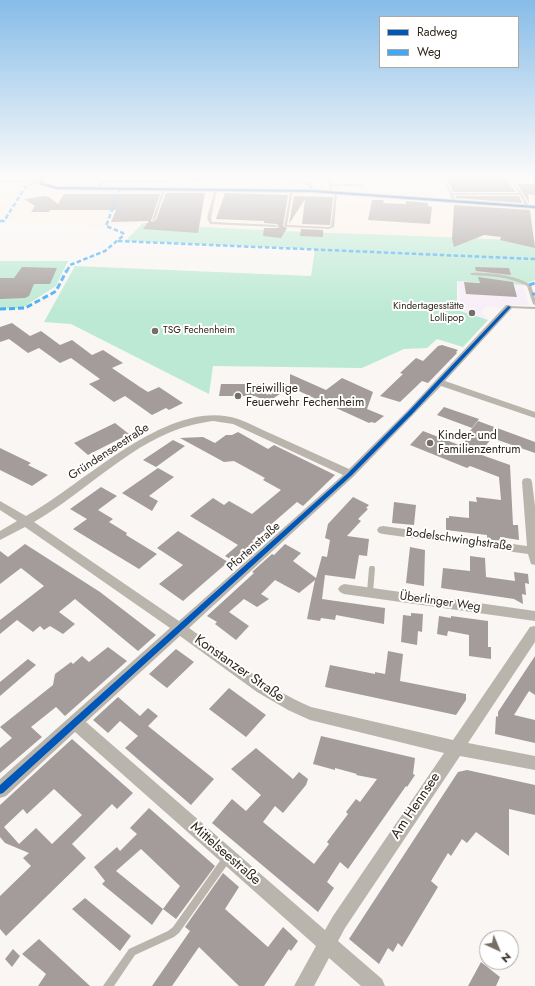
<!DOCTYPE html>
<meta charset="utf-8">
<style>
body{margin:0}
#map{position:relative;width:535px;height:986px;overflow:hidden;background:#f9f6f3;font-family:Jost,sans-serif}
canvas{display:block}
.legend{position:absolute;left:379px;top:16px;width:140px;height:52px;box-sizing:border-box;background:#fff;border:1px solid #aca9a5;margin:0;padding:5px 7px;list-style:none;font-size:12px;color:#30271d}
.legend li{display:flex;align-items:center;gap:8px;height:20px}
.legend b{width:20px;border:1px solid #aca9a5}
.north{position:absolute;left:479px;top:930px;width:40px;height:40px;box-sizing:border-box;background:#fff;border:1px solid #aca9a5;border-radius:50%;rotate:136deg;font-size:11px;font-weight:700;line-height:16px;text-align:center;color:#30271d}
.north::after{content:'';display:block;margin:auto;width:14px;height:18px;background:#766f68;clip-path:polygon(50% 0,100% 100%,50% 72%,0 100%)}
</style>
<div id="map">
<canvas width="535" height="986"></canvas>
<ul class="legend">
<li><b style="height:5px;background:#0057b8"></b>Radweg</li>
<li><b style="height:5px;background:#3fa9f5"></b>Weg</li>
</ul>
<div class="north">N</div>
</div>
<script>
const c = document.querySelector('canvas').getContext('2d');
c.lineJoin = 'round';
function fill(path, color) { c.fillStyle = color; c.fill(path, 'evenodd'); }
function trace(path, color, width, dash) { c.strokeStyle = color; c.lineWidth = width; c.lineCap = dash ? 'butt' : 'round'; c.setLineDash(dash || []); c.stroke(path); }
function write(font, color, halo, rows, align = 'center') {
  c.font = font + ' Jost,sans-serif'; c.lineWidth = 4; c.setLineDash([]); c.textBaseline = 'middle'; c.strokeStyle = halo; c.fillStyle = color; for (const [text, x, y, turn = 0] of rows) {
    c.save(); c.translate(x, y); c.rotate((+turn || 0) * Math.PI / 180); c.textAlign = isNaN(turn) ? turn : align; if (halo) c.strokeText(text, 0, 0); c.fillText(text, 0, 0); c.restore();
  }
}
fill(new Path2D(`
 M0 177H535V241L428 236 245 230 144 223 104 227 0 221Z`), '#fcf0e4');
fill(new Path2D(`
 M457 281 523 285 529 305H515L502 308 486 307 481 312 488 320 463 347 437 339 462 315Z`), '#f7eef8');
fill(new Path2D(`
 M143 223C274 233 405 234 535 241V259L492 257 535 259V280L523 285 457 281V310L488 320 463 347 437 339 427 348 404 349 362 368 213 366 209 394 71 324 44 322 75 266 311 276 315 249 125 241Z
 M0 261H68L56 286 22 308 2 309 0 307Z`), '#bbe9d3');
fill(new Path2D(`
 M446 177H504L516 192H453Z
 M517 184H535V195L528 194 529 203Z
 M166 193H205L198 233 143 229 149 221 111 222 116 210H50L49 212H31L35 206 24 199 45 196 49 197 58 204 64 194H160L151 221 152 222 156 220Z
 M225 193 288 195 283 226 287 228 281 238 263 236 264 228H277L279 227 277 224 264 223V221L216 219Z
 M294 196 333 197 330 225 302 224 305 199 289 224Z
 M455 196H519L522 203 456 198Z
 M372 200H384L383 203 404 204H406V201L428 203V206L432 207 430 224 368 220Z
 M454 205 530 210 535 248 500 240 501 237 484 235 454 247 452 239Z
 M301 229 323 230V237L300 236Z
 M22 267 57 268 50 284H34L29 296 25 298 0 299V278H14Z
 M475 267 509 268 511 275 476 271Z
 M478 277 513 282 517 297 466 294 464 282 480 283Z
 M12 323 30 336 41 331 60 345 72 340 92 355 103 350 123 363 112 368 140 387 148 392 159 387 183 403 169 410 166 408 152 415 125 396 114 402 89 384 100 379 71 358 60 363 39 348 28 353 9 339 0 342V327Z
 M442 345 458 350 456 352 457 353 428 383 422 381 400 402 380 396 403 374 400 373 416 358 423 361 438 346Z
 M290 374 326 390 342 378 373 392 367 409 384 416 375 423 371 422 369 423 290 387 268 402 255 396H219L221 384H290Z
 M444 407 479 419 472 428 437 415Z
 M478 421 535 442V453L492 438 479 454 510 465 513 525H518L519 540 500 537V541L487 539V535L446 530V518H449V516L469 518V501L477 502 476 497 501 500 499 477 470 466 467 468 410 445 423 431 459 445Z
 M115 423 129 434 88 455 74 443Z
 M238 432 268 449 274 445 335 475 303 506 297 502 252 541 260 546 240 565 225 556 238 545 190 516 213 498 224 505 229 501 252 514 281 490 263 480 265 478 234 461 224 462 180 438 203 437 215 443 226 435H232Z
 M173 440 185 446 156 467 143 460Z
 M0 448 31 463 28 465 48 475 32 486 0 470Z
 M158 468 174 477 149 496 158 501 152 511 122 493Z
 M101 487 117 496 98 510 113 519 109 522 127 533 126 535 157 554 139 569 73 529 87 519 70 509Z
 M353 497 369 505 366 508 368 509 358 519 361 521 347 536 369 539 367 556 359 555 355 579 325 575 322 599 385 608 384 624 336 615 335 620 321 618 320 621 307 619 315 580 299 593 275 580 261 594 269 599 257 607 244 599 229 612 249 626 236 640 215 624 217 622 207 616 254 573 252 572 272 554 274 555 285 544 301 553 293 561 316 578 322 556 327 557 330 540 325 538 328 524Z
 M394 502 416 505 414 525 392 523Z
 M178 531 228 562 183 601 159 584 183 565 157 548Z
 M25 544 100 592 156 635 138 651 75 599 59 612 75 624 63 634 50 626 44 630 40 626 33 632 17 620 0 634V620L44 586 21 568 0 584V551L8 557Z
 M410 547 425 550 424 586 406 583Z
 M470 556 485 558 486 577 515 581 514 572 528 574 529 584 525 583 526 595 522 594 523 604 514 599 441 588 443 568 470 571Z
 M411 613 423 614 422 632 418 631 417 645 401 642 403 615 411 616Z
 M439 616 451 618V616L488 621V647H491V659L469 656V635L448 631 447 636 437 634Z
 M108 647 127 661 65 716 56 707 31 727 42 737 0 773V748L12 738 0 727 53 685 55 674 71 662 73 664 82 656 89 662Z
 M176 649 194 662 167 688 149 674Z
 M388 651 403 654 400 681 466 694V700L456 715 325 687 330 665 375 674V672L385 674Z
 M535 656V695L529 691 514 715 535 720V743L495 734 496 716 498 717V712Z
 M28 659 36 665 0 696V682Z
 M229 688 266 715 246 737 209 709Z
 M118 697 140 716 148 708 158 716 148 726 214 779 191 805 125 748 138 736 120 721 108 733 93 720Z
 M321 736 415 758 413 774 415 775 407 787 406 786 348 869 340 862 327 882 334 888 318 912 212 823 232 799 246 811 261 795 231 769 256 748 293 779 299 772 308 779 306 785 283 813 275 806 263 822 314 864 329 844 327 842 348 814 346 812 356 799 360 802 377 779 356 775 357 774 335 768V770L313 764Z
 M72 739 133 793 117 809 112 804 72 844 86 858 6 936 0 929V896L31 866 23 858 29 853 5 843 0 837V805ZM54 789 82 815 52 844 36 828 19 844 4 827 23 809 27 814Z
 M467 770 535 785V815L509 809V856L476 832 467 843 462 839 451 856 448 853 431 881 438 887 402 947 398 943 393 952 388 948 379 964 349 939 458 772Z
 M149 808 215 866 176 919 163 909 152 925 102 884 105 881 94 867 117 847 120 851 137 834 130 828ZM141 849 180 886 163 909 116 871Z
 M223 873 239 887 225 909 268 947 283 927 298 941 291 951 289 949 264 986H239L199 947 172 986H152L190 931 185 927Z
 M85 898 131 936 120 951 72 909Z
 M39 939 90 986H38L46 974 22 954Z
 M13 949 20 956 12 967 5 959Z
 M481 962 500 977 496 986H468Z`), '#a49c9a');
fill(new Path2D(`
 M327 177H330L331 184H362L363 185 362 186H332V188L331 192 330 193 329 192 330 188Z
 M441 177H444L452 193H519L507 177H510L522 194 529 206 526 207 520 195H453L455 201 452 202 450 194Z
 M287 179 310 183 315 191 313 192 308 185 287 181 115 182 104 183 97 190 95 189 102 181 115 180Z
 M0 180 24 181 41 180 42 181 41 182 24 183 0 182Z
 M164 188 165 189 155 220 152 221 163 189Z
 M216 188 217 189 211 218 212 222 276 225 278 226 276 227 210 224 207 218 215 189Z
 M291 189 293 190 287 225 328 227 331 226 335 192 336 191 337 192 334 227 329 229 287 227 284 226Z
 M471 273C489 272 516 275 531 285L535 298V305L533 304 527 286C510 277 491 276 472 275L470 274Z
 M508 306 535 307V309L509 308 507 307Z
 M370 566H374L375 568 373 592 372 594H368L367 592 369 568Z
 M227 854 230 855 231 858 230 861 179 933 174 937 135 955 114 986H103L105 983 129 949 168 931 173 927 224 855Z`), '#b9b5ac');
fill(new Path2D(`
 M40 177H46L45 183 57 186 312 189 535 205V209L312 193 57 190 40 185 38 181Z
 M506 305H509L513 307 445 381 535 412V418L441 386 354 476 189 628C229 655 266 688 311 707L453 740 530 627 535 626V642L468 743 535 756V770L460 756 345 928 338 941 382 979 385 986H361L329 958 314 986H294L316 946 75 732 6 796 0 798V779L170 628 25 527 0 540V531L17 521 0 510V501L26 516C82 486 169 396 238 419 250 423 262 430 274 435 299 446 324 458 349 469L408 410ZM213 421 233 424 343 475 179 621 34 522C85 493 134 439 192 425 199 423 206 422 213 421ZM180 636 257 692 288 710 310 720 444 753 333 916 325 930 86 722Z
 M527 478 531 479 532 482 535 506V565L531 564 528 554 383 534 379 533 377 530 379 527 383 526 527 546 522 482 523 479Z
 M344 584 535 611V621L344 594 340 592 338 589 340 586Z`), '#b9b5ac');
trace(new Path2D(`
 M0 221H4L26 186 41 181
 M118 241 535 259
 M67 271 70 265 105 251 124 235 123 233 106 226 120 189`), '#3fa9f5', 2.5, [4.5, 2.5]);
trace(new Path2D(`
 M529 285 535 283
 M532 294H535
 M0 309 25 308 51 294 56 291 67 270`), '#3fa9f5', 3, [6, 3]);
fill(new Path2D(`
 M41 177H44L42 181 43 183 57 187 312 190 535 206V208L312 192 57 189 41 185 40 181Z
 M508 306 511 307 413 413 352 475 3 793 0 794V785L348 473 409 411Z`), '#0057b8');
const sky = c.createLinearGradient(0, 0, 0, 316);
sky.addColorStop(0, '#86bce8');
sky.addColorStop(0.56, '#fcfbfa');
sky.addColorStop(1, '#fcfbfa00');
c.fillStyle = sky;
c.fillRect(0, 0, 535, 316);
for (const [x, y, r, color] of [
 [472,313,4,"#766f68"],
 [155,331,4,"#766f68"],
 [238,396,4,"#766f68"],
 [430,443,4,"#766f68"]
]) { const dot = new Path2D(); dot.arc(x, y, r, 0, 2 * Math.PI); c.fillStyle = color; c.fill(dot); trace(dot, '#fff', 1.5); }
write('10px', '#30271d', '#fff', [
 ["Kindertagesstätte",464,307],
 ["Lollipop",464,319],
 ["TSG Fechenheim",163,331,"left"]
], 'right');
write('12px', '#30271d', '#fff', [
 ["Freiwillige",246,389],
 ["Feuerwehr Fechenheim",246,403],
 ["Kinder- und",438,436],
 ["Familienzentrum",438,450]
], 'left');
write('12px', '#30271d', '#fff', [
 ["Gründenseestraße",109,452,-33],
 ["Bodelschwinghstraße",459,540,8],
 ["Pfortenstraße",254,547,-42],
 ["Überlinger Weg",440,602,8]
]);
write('14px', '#30271d', '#fff', [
 ["Konstanzer Straße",239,669,35],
 ["Am Hennsee",416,806,-56],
 ["Mittelseestraße",225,854,41]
]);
</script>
